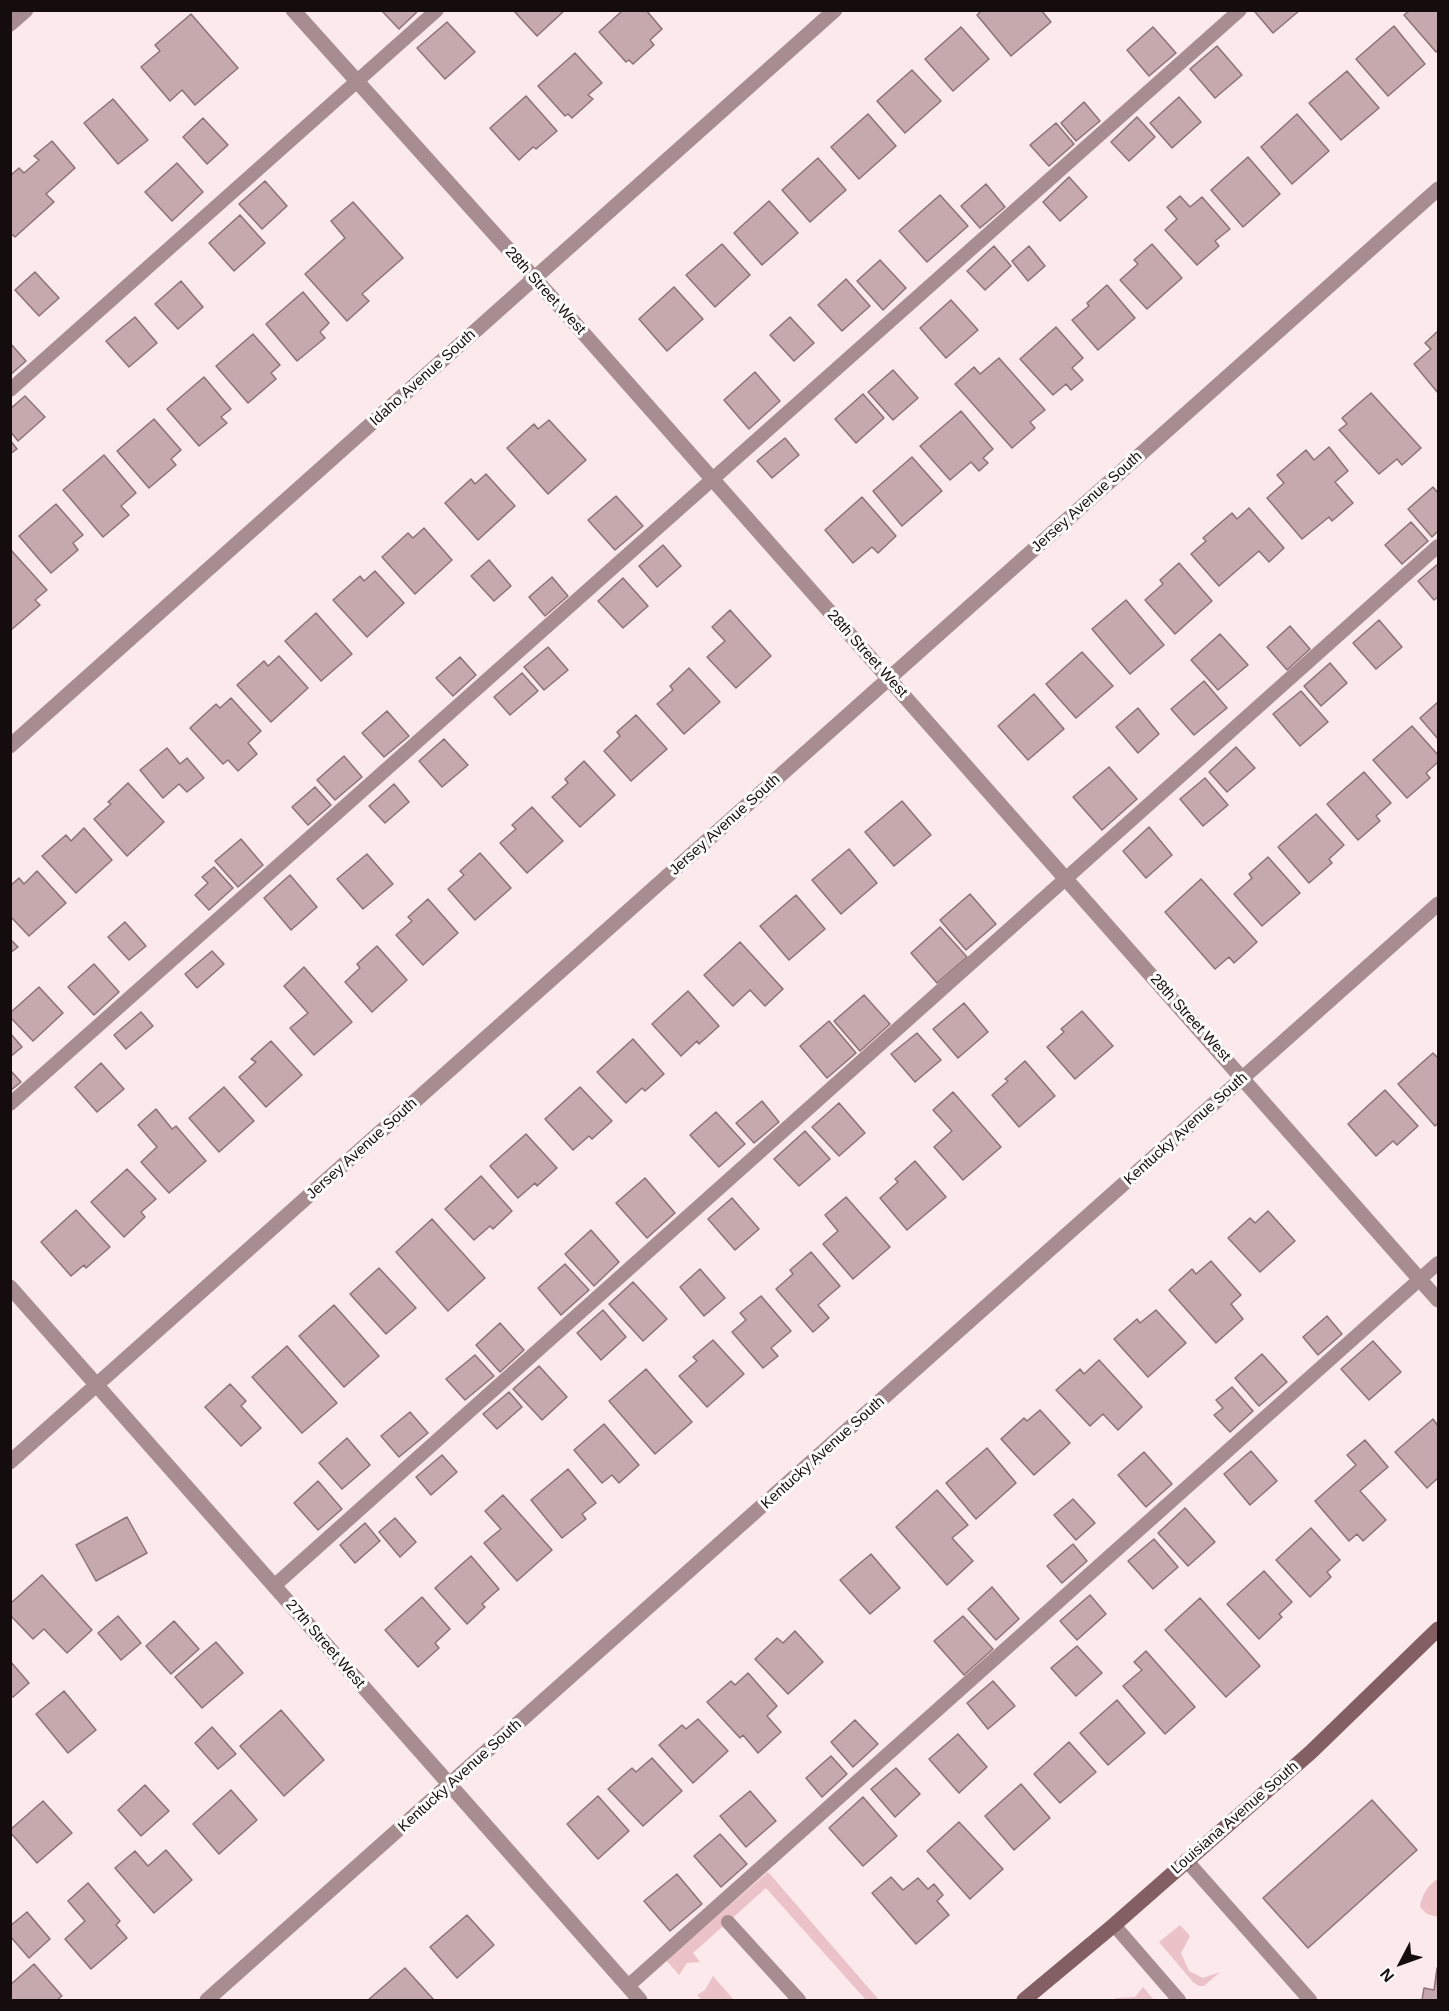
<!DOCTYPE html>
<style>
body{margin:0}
#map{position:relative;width:1449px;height:2011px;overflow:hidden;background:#fce9eb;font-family:Helvetica,sans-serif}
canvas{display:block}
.frame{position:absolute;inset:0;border:12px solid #150c0d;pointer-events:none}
.north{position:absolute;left:1371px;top:1933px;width:60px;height:60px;-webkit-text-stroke:4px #fbfcfb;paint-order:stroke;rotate:229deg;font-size:16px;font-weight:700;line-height:24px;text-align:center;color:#150c0d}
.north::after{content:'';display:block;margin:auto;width:21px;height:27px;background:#150c0d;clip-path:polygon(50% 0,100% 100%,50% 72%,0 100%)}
</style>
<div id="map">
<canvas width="1449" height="2011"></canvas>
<div class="frame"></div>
<div class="north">N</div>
</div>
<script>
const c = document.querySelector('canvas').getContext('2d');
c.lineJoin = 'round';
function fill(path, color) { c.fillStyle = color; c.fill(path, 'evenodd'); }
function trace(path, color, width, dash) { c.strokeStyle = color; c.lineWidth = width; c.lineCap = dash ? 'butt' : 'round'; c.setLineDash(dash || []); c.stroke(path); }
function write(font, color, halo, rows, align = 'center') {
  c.font = font + ' Helvetica,sans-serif'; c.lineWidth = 6; c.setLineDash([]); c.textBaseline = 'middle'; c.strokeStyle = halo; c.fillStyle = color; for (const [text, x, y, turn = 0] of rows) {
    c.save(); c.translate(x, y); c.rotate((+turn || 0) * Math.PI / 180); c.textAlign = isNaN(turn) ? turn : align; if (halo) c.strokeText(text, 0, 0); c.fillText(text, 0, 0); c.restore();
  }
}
fill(new Path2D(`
 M768 1872 879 2000H866L766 1888 693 1953 700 1962 687 1963 679 1975 666 1960Z
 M1438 1878V1917L1427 1914 1420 1907C1422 1893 1428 1886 1438 1878Z
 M1180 1925 1190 1936 1181 1953 1189 1971 1203 1978 1220 1972 1204 1986H1199L1193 1982 1159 1942Z
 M713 1976 734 2000H702L697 1995 705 1990Z
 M1143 1987 1154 2000H1113L1116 1998 1135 1997Z`), '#ebc2c7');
const building = new Path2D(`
 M381 10H419L399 29Z
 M513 10H563L564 11 537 36Z
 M623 10H646L662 29 650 40 654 45 633 64 629 60 626 62 599 32Z
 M982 10H1041L1051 22 1011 56 977 15Z
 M1257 10H1300L1273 33 1255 12Z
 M1410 10H1438V50L1436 52 1404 15Z
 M191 14 238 68 195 105 182 90 170 101 141 67 160 51 155 45Z
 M447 22 475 52 445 79 417 48Z
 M1394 26 1425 64 1388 96 1356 59Z
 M961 27 989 59 953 91 925 59Z
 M1153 27 1176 53 1149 76 1127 50Z
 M1217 46 1242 75 1215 98 1190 69Z
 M575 53 602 83 588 95 593 99 572 118 568 114 565 116 538 86Z
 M912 70 941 101 905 133 877 101Z
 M1347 71 1379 108 1341 140 1309 103Z
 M526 96 557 131 536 149 533 147 519 160 490 128Z
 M1179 97 1201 122 1172 148 1150 123Z
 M113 99 148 140 118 164 84 123Z
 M1084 102 1100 121 1076 141 1061 123Z
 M868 114 896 146 859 179 831 147Z
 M1297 114 1329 151 1292 184 1261 147Z
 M1137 117 1155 137 1129 161 1111 142Z
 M203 118 228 145 207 164 183 137Z
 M1056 123 1074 144 1049 166 1030 145Z
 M52 141 75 168 46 194 54 202 15 237 10 233V176L19 168 24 173 39 160 34 156Z
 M1248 157 1280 194 1243 227 1211 190Z
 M818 158 846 190 810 222 782 190Z
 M177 163 203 192 172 221 145 192Z
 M1069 177 1087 197 1060 221 1043 202Z
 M265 181 287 206 262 229 239 204Z
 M986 184 1005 207 980 228 961 206Z
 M940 195 968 226 927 262 899 231Z
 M1180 196 1190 207 1202 197 1230 229 1215 241 1219 246 1197 265 1165 230 1177 219 1167 207Z
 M769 201 798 233 762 265 734 233Z
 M353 202 403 258 362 294 369 301 347 321 305 274 345 238 331 221Z
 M240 215 265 243 234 271 209 243Z
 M722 244 750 275 715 307 686 275Z
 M1152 244 1182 278 1147 309 1120 280 1138 264 1134 260Z
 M994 246 1011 266 985 290 967 271Z
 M1029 246 1045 266 1028 281 1012 261Z
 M880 260 906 288 883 310 857 281Z
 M35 272 59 298 39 316 15 290Z
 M846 279 870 306 842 331 818 305Z
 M181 281 203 307 178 329 155 304Z
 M1107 285 1135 318 1098 350 1072 320 1089 306 1087 303Z
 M674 287 703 319 667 351 639 319Z
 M303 292 329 323 320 332 325 338 297 361 266 324Z
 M951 300 978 330 946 358 920 328Z
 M135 317 157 343 129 367 106 341Z
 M790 317 814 343 794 361 770 335Z
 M1056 327 1083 358 1072 368 1083 380 1071 390 1066 384 1053 395 1020 359Z
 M1438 331V393L1414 364 1431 349 1425 343Z
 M253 334 280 365 271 373 276 379 248 403 216 366Z
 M10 343 26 361 10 375Z
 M999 358 1045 410 1030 422 1035 428 1012 448 955 384 974 367 980 374Z
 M893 370 918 398 893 420 868 392Z
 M755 372 780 401 749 429 724 400Z
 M204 377 231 409 221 417 227 423 199 446 167 409Z
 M1371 393 1421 448 1402 465 1397 459 1379 474 1339 430 1347 424 1342 418Z
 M863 394 884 418 856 443 835 419Z
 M25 396 45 417 18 441 10 431V409Z
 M961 411 993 449 983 458 988 463 979 471 971 462 950 480 920 446Z
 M154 419 181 450 171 459 176 465 149 488 117 451Z
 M549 420 586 460 548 494 507 448 534 424 538 429Z
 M785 438 799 455 772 478 757 461Z
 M10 440 17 449 10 454Z
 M1329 447 1348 471 1335 482 1353 503 1332 521 1329 517 1302 539 1267 498 1284 483 1277 475 1306 450 1314 460Z
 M104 455 136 493 121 506 129 515 103 537 63 490Z
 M912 457 942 491 902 526 873 491Z
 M486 474 515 506 478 540 445 503 471 479 475 484Z
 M1433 487 1438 493V531L1432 537 1408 509Z
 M616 496 643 526 615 550 588 520Z
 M862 497 896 536 878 553 872 547 853 563 825 530Z
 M56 504 83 535 73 543 78 550 51 573 19 536Z
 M1249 508 1284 548 1269 562 1259 551 1219 586 1191 554 1206 541 1203 538 1232 513 1237 519Z
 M1411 522 1428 541 1402 564 1385 545Z
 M424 528 452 560 415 594 382 557 408 533 413 538Z
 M663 545 681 566 657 587 639 566Z
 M10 549 47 590 35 600 40 605 11 630Z
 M489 560 511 586 494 601 471 576Z
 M1179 563 1212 601 1175 634 1145 600 1163 584 1160 580Z
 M1438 564V597L1434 600 1418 581Z
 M375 571 404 603 367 637 333 600 360 576 364 581Z
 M552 577 568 596 545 616 529 597Z
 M623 578 648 606 623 628 598 601Z
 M1126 600 1164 645 1130 674 1092 629Z
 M730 610 771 656 736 688 707 657 725 641 712 627Z
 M316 613 352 654 321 681 285 641Z
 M1379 620 1402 647 1376 669 1353 643Z
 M1290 626 1310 649 1287 670 1267 647Z
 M1220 634 1248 665 1218 690 1191 660Z
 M548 647 568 670 544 690 524 667Z
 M1082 652 1113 686 1076 718 1046 684Z
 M279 656 308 688 271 722 237 685 264 661 268 666Z
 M460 657 476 675 453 696 436 678Z
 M1330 663 1347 683 1321 706 1304 686Z
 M689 668 720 702 684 734 657 704 673 690 670 686Z
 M522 673 538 691 510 715 494 697Z
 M1204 681 1227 708 1194 735 1171 709Z
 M1301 691 1328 722 1300 746 1273 714Z
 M1034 694 1064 729 1028 760 998 726Z
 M231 698 261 731 248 743 257 754 238 771 228 760 223 764 190 728 216 704 220 708Z
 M1438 702V739L1420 718Z
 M1138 708 1159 734 1138 753 1116 727Z
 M387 711 409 736 384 757 362 733Z
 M636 715 667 749 631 781 604 751 620 736 617 732Z
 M1412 726 1438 755V762L1426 773 1430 778 1407 798 1373 760Z
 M444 739 468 765 442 787 419 761Z
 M1236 747 1255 768 1227 792 1209 772Z
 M167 748 180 764 187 758 204 778 187 792 179 784 163 798 140 770Z
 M344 756 362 777 335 800 317 780Z
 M584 761 615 795 580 827 552 797 568 783 565 779Z
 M1109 767 1137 799 1102 830 1073 797Z
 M1364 772 1391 803 1376 816 1380 821 1358 840 1327 804Z
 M1205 778 1228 805 1203 826 1180 799Z
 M128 783 164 822 127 856 94 819 111 804 108 802Z
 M394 784 409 802 385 823 369 806Z
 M315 787 331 805 308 825 292 807Z
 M902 801 931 835 894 866 865 832Z
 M532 807 563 841 527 873 500 843 516 829 512 825Z
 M1316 814 1344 845 1329 859 1332 863 1309 883 1278 847Z
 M1149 827 1172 855 1146 878 1123 851Z
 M84 828 112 860 76 893 42 856 66 835 71 841Z
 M241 839 263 865 238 887 215 861Z
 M849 849 877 883 841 914 812 880Z
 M480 853 511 888 475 920 448 889 464 875 460 871Z
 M367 854 393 884 363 909 337 879Z
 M1268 857 1300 893 1262 926 1234 894 1252 878 1249 874Z
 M214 867 233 888 209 910 195 895 208 883 202 877Z
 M37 871 66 903 29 936 10 916V886L19 878 24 884Z
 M290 875 317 907 291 930 264 898Z
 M1201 879 1257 942 1234 963 1229 957 1215 969 1165 912Z
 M970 894 996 924 966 950 940 920Z
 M796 895 825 929 789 960 760 926Z
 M428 899 458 933 423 965 396 935 412 921 408 917Z
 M125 922 146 946 129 960 108 937Z
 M940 927 967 957 937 983 911 953Z
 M10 939 18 947 10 953Z
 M740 942 783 989 765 1006 750 990 733 1006 704 975Z
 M377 946 407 980 372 1012 345 982 360 968 357 964Z
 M212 951 224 964 197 988 185 974Z
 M94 964 119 992 94 1015 68 987Z
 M304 967 352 1022 314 1055 290 1028 308 1013 284 986Z
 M39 987 63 1013 33 1041 10 1017V1013Z
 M688 991 719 1026 699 1044 697 1041 681 1056 652 1024Z
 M864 995 890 1024 860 1051 834 1021Z
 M964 1003 988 1032 958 1058 933 1029Z
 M1082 1011 1113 1046 1075 1079 1047 1047 1064 1032 1061 1029Z
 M141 1012 153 1026 126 1049 114 1035Z
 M829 1021 856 1053 827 1078 800 1046Z
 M10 1033 22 1047 10 1057Z
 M917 1033 941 1060 915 1082 891 1054Z
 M633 1039 664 1074 645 1091 642 1088 626 1103 597 1072Z
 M271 1041 302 1075 266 1107 239 1077 256 1062 251 1059Z
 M1433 1053 1438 1058V1123L1435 1126 1398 1084Z
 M1025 1061 1055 1096 1019 1127 992 1095 1008 1081 1005 1079Z
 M101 1063 124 1089 97 1112 75 1087Z
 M10 1070 21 1082 10 1091Z
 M224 1087 254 1121 219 1152 189 1118Z
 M580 1087 612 1121 592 1139 589 1136 573 1150 545 1119Z
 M1385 1090 1418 1126 1397 1145 1393 1141 1376 1156 1348 1124Z
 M953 1092 1001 1147 963 1180 934 1147 952 1131 933 1110Z
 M762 1101 779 1122 754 1143 736 1123Z
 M839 1103 865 1133 839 1156 812 1127Z
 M156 1109 172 1129 176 1126 206 1161 169 1193 141 1162 157 1147 138 1125Z
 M716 1112 745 1144 719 1167 690 1135Z
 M805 1131 830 1159 799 1186 774 1159Z
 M526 1134 557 1168 537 1186 535 1183 518 1198 490 1166Z
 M915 1161 946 1197 907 1230 880 1198 898 1182 895 1179Z
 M127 1169 156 1199 141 1212 145 1217 124 1237 91 1202Z
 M481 1176 512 1211 493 1229 490 1226 474 1240 445 1209Z
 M645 1178 675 1213 647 1238 616 1203Z
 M846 1197 890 1247 853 1279 823 1244 838 1231 825 1215Z
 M732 1198 759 1229 735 1250 708 1219Z
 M76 1210 110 1247 86 1268 84 1265 71 1276 41 1242Z
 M1268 1211 1295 1241 1260 1272 1228 1238 1250 1218 1255 1223Z
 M432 1219 485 1278 448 1311 396 1252Z
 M591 1230 619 1262 594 1286 565 1254Z
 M811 1252 840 1286 818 1305 829 1318 813 1332 776 1289 793 1274 790 1270Z
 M1211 1261 1241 1295 1231 1304 1243 1319 1216 1343 1169 1290 1192 1269 1196 1274Z
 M565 1264 589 1290 561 1315 538 1288Z
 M379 1268 416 1308 386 1334 350 1294Z
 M700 1269 725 1298 704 1316 680 1287Z
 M633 1282 667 1319 643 1341 609 1304Z
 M761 1296 791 1331 771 1348 778 1356 763 1368 732 1332 746 1320 740 1313Z
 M334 1305 379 1356 344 1387 299 1336Z
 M603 1310 626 1337 601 1360 577 1333Z
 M1156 1310 1186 1343 1148 1377 1114 1339 1137 1319 1140 1323Z
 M1327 1316 1342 1334 1318 1355 1303 1337Z
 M500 1323 524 1350 500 1372 476 1345Z
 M713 1340 744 1374 707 1407 679 1376 697 1361 693 1357Z
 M1373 1341 1401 1372 1369 1400 1341 1369Z
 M287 1346 337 1403 302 1433 252 1377Z
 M1262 1354 1287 1382 1259 1406 1235 1378Z
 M475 1355 494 1376 465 1400 446 1379Z
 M1099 1360 1142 1407 1118 1430 1103 1414 1090 1426 1056 1390 1080 1369 1084 1374Z
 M539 1366 567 1397 542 1420 513 1389Z
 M646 1369 692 1422 655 1454 609 1401Z
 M230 1384 246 1401 241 1406 261 1428 241 1446 205 1407Z
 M1232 1387 1253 1411 1230 1432 1214 1415 1223 1408 1216 1400Z
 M509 1392 522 1407 497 1429 483 1414Z
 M1040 1410 1070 1443 1034 1475 1001 1439 1024 1418 1027 1421Z
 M410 1412 428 1433 399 1457 381 1436Z
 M1433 1419 1438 1426V1478L1427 1488 1395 1452Z
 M604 1424 639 1465 619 1483 612 1475 602 1483 574 1450Z
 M347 1438 370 1465 342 1489 319 1463Z
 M1365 1440 1388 1467 1360 1491 1386 1520 1363 1541 1357 1534 1349 1541 1315 1501 1356 1465 1347 1455Z
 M987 1448 1016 1483 976 1519 946 1483Z
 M1251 1451 1277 1481 1250 1505 1224 1474Z
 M1144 1452 1172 1484 1146 1507 1118 1475Z
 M442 1455 457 1472 431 1495 416 1477Z
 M568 1469 596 1503 582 1514 586 1519 562 1538 531 1500Z
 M318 1481 342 1509 318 1530 294 1503Z
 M937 1490 968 1525 952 1538 973 1561 947 1585 896 1527Z
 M503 1495 552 1550 517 1581 484 1543 501 1529 485 1511Z
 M1073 1499 1095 1523 1076 1540 1054 1515Z
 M1185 1508 1215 1542 1188 1566 1158 1533Z
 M127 1517 147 1553 96 1581 76 1545Z
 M395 1518 416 1542 400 1557 379 1532Z
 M365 1523 380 1541 355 1563 340 1545Z
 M1311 1528 1340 1560 1327 1572 1331 1577 1310 1597 1276 1560Z
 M1154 1539 1178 1567 1153 1589 1128 1561Z
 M1073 1544 1087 1561 1062 1583 1047 1566Z
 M871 1554 900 1588 870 1614 840 1580Z
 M471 1556 499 1589 482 1604 485 1607 467 1624 435 1588Z
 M1264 1571 1292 1602 1279 1614 1282 1617 1259 1639 1227 1604Z
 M42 1575 92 1630 67 1653 44 1629 33 1639 10 1615V1604Z
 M992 1587 1019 1619 996 1640 968 1609Z
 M1090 1595 1106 1614 1077 1640 1060 1621Z
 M422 1597 450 1629 435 1643 439 1648 418 1667 385 1630Z
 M1200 1598 1260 1666 1226 1697 1165 1630Z
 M118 1616 141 1643 121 1660 98 1633Z
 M963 1616 993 1649 964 1675 934 1641Z
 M174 1621 199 1649 171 1674 146 1646Z
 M795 1631 823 1662 788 1694 755 1659 777 1638 783 1643Z
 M216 1642 243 1673 202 1708 175 1677Z
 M1077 1646 1102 1673 1076 1696 1051 1668Z
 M1146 1651 1195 1707 1165 1734 1123 1686 1142 1670 1134 1662Z
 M10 1661 29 1683 13 1697 10 1695Z
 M748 1673 777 1706 767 1716 781 1732 758 1753 743 1735 740 1738 707 1702 731 1681 735 1685Z
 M993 1681 1015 1706 988 1729 967 1703Z
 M64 1691 96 1730 68 1753 36 1714Z
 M1117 1700 1145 1733 1108 1765 1080 1733Z
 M281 1710 324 1760 284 1796 240 1746Z
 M698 1719 728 1751 693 1783 659 1745 682 1725 686 1729Z
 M855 1720 878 1744 853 1767 831 1742Z
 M212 1727 236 1754 218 1769 195 1743Z
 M958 1734 987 1767 959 1793 929 1759Z
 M1069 1742 1096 1772 1060 1803 1034 1774Z
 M831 1756 847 1774 822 1797 806 1778Z
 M652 1758 682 1791 643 1826 608 1789 632 1768 636 1772Z
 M896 1768 920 1794 895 1817 871 1789Z
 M1021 1784 1050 1818 1014 1850 985 1816Z
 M145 1785 169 1811 141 1836 118 1810Z
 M231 1790 257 1820 219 1854 193 1824Z
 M750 1791 776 1821 746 1847 720 1816Z
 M598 1796 629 1831 598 1859 567 1824Z
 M863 1797 897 1836 863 1866 829 1828Z
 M1372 1800 1417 1850 1308 1948 1263 1898Z
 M43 1801 72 1833 37 1863 10 1832V1830Z
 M959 1822 1003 1869 970 1899 927 1851Z
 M720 1834 747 1864 721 1887 694 1856Z
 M166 1850 192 1880 154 1913 115 1868 135 1851 148 1866Z
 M677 1874 702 1904 670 1931 644 1901Z
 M891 1877 903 1890 918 1878 928 1889 934 1884 943 1895 937 1901 949 1915 916 1944 872 1893Z
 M88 1883 120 1921 116 1925 127 1938 91 1969 65 1939 85 1921 68 1901Z
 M27 1912 50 1939 29 1958 10 1936V1926Z
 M467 1915 494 1945 457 1978 430 1947Z
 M34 1964 62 1996 57 2000H10V1985Z
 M405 1968 434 2000H368Z
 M1437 1968 1438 2000H1422L1424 1988 1434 1990Z`);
fill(building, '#c6a9ac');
trace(building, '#8d7275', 1.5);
trace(new Path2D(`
 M10 390 437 10
 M10 1104 1240 10
 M274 1586 1438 546
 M1186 1860 1310 2000
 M728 1922 799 2000
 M1114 1925 1179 2000
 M628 1986 1438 1263`), '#a78d90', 14);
trace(new Path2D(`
 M10 24 26 10
 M10 746 835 10
 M10 1287 640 2000
 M10 1462 1438 189
 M207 2000 1438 904`), '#a78d90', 15);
trace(new Path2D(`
 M293 10 562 309 1438 1300`), '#a78d90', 15);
trace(new Path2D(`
 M1024 2000 1114 1925 1311 1752 1438 1629`), '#835f64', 15);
write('15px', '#150c0d', '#fbfcfb', [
 ["28th Street West",545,291,48],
 ["Idaho Avenue South",423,378,-42],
 ["Jersey Avenue South",1087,502,-42],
 ["28th Street West",867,654,48],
 ["Jersey Avenue South",725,825,-42],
 ["28th Street West",1190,1018,48],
 ["Kentucky Avenue South",1186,1129,-42],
 ["Jersey Avenue South",362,1149,-42],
 ["Kentucky Avenue South",823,1453,-42],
 ["27th Street West",325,1644,49],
 ["Kentucky Avenue South",460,1776,-42],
 ["Louisiana Avenue South",1235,1818,-41]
]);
</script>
